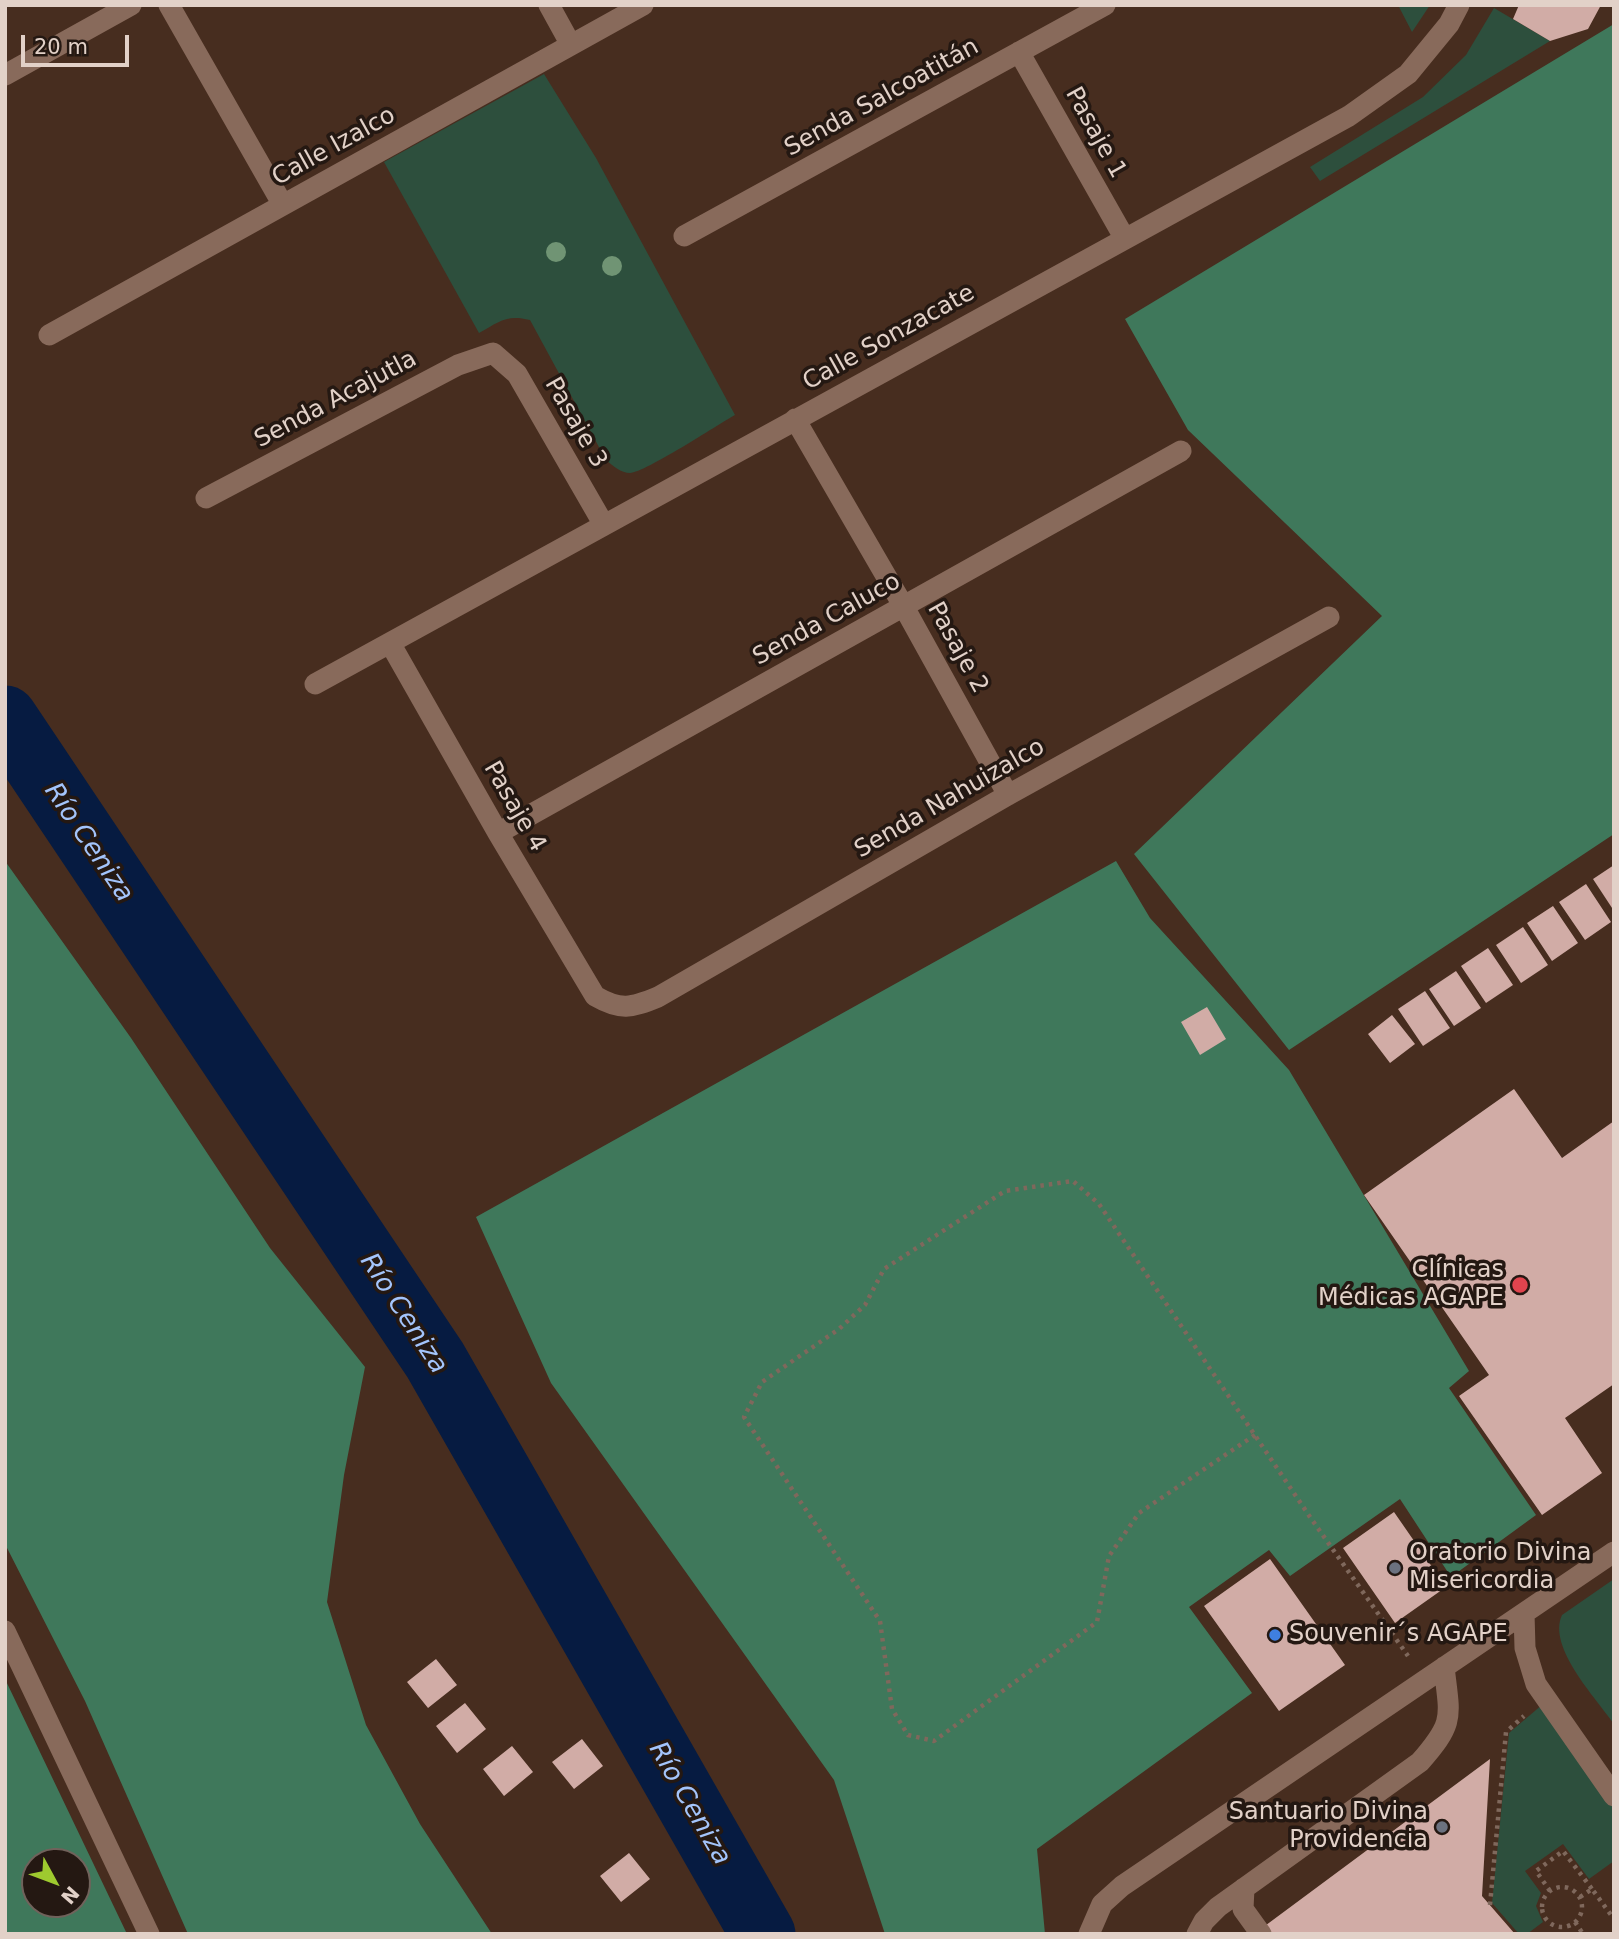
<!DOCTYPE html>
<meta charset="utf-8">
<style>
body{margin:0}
#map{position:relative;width:1619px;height:1939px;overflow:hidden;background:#472d1f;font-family:"DejaVu Sans",sans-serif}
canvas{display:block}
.frame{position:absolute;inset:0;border:7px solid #e2d1c8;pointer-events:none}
.north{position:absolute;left:21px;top:1848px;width:70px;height:70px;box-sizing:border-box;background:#241812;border:2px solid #70625b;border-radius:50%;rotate:131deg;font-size:19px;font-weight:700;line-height:28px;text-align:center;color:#e2d1c8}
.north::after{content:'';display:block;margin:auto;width:24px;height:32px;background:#9eca2f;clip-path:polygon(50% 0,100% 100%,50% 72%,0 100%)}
.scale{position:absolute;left:21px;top:35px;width:108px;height:32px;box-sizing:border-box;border:4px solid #e2d1c8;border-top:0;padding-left:9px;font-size:21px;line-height:24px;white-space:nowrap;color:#e2d1c8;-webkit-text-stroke:5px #241812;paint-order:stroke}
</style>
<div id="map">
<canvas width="1619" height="1939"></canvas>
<div class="frame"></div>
<div class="north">N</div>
<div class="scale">20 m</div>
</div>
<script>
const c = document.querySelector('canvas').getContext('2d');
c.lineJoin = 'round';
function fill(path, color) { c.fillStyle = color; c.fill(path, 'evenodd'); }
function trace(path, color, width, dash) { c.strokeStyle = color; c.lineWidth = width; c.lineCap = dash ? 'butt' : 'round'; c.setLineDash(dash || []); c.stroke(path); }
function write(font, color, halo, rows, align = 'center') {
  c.font = font + ' "DejaVu Sans",sans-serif'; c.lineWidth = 7; c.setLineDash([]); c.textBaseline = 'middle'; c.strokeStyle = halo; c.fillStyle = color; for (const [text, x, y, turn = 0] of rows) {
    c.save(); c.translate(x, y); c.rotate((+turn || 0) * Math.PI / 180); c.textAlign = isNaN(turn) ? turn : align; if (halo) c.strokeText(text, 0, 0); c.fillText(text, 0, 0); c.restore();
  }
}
fill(new Path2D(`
 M1398 5H1430L1412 32Z
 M1494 8 1550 41 1320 181 1310 167 1423 97 1466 55Z
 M544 74 596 158 735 415C717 425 646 472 630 473 621 473 613 466 606 460L530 320C506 314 499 322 479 333L384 162Z
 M1614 1579V1724C1596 1698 1547 1647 1562 1615Z
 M1543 1704 1614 1807V1861L1589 1879 1563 1844 1525 1871 1541 1893 1536 1906 1543 1922 1527 1934H1519L1492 1903 1509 1733Z`), '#2d4f3d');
fill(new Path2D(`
 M1614 24V834L1289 1050 1134 854 1382 616 1188 430 1125 319Z
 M5 861 131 1038 270 1248 365 1367 344 1475 327 1602 366 1725 420 1824 492 1934H188L85 1701 5 1544Z
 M1116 861 1150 918 1289 1070 1469 1371 1449 1388 1536 1515 1451 1577 1400 1499 1290 1576 1269 1550 1189 1607 1252 1693 1037 1849 1045 1934H885L834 1780 551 1383 476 1217Z
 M5 1679 127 1934H5ZM35 1862H77V1904H35Z`), '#3f785b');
trace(new Path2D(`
 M5 718 435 1360 763 1934`), '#061b41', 65);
fill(new Path2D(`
 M1519 5H1601L1588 29 1550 41 1513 19Z
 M1614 865V911L1593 879Z
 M1586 884 1611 922 1585 940 1559 902Z
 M1553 906 1578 943 1552 961 1527 923Z
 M1523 927 1548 965 1521 983 1496 945Z
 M1488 948 1513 985 1486 1003 1461 966Z
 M1456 971 1481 1008 1454 1026 1429 989Z
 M1425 991 1450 1028 1423 1046 1398 1009Z
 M1207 1007 1226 1039 1200 1055 1181 1022Z
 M1392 1015 1415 1044 1390 1063 1368 1034Z
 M1514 1089 1562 1158 1614 1121V1384L1565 1418 1602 1473 1542 1515 1459 1396 1489 1375 1364 1195Z
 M1394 1512 1446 1587 1395 1623 1343 1548Z
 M1270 1559 1345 1665 1279 1711 1204 1606Z
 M436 1659 457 1685 428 1708 407 1682Z
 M465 1703 486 1729 457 1753 436 1726Z
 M582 1739 603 1766 574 1789 552 1762Z
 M512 1746 533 1772 504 1796 483 1769Z
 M1490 1759 1482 1896 1515 1934H1254Z
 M629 1853 650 1879 621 1902 600 1876Z`), '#d1aca6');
trace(new Path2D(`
 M1255 1435 1139 1513 1109 1556 1097 1622 934 1741 908 1735 892 1709 880 1621 744 1417 762 1382 839 1329 865 1305 884 1269 1005 1191 1073 1181 1099 1204 1310 1517 1408 1656
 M1542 1907a20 20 0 1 1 40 0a20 20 0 1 1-40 0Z
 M1550 1891 1536 1871 1563 1851 1592 1889
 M1580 1897 1592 1889 1614 1919
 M1490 1905 1506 1732 1524 1716
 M1575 1922 1583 1934
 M1613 1934 1614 1933`), '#7f685c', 4.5, [3.5, 5]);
trace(new Path2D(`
 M169 5 283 205
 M549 5 571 45
 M1019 52 1125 239
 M5 75 131 5
 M684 236 1105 5
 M49 335 643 5
 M795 419 904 607 1008 795
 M206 498 458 365 493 353 517 374 604 525
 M390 643 498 833 595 996C621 1011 631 1008 658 997L1008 795 1329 617
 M315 684 1349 116 1408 74 1449 24 1459 5
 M498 833 1181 451
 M1524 1613 1525 1648 1536 1684 1614 1796
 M5 1631 149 1934
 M1244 1888 1243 1909 1261 1934
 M1089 1934 1102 1904 1122 1886 1614 1552
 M1197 1934 1204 1921 1218 1907 1420 1762C1455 1722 1450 1718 1444 1667`), '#886a5b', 21);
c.fillStyle = '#709474';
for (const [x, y] of [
 [556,252],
 [612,266]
]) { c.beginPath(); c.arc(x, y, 10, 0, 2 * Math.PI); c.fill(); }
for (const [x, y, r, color] of [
 [1520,1285,9,"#e0444e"],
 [1395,1568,7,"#6b7280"],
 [1275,1635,7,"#3f7fe0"],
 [1442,1827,7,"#6b7280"]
]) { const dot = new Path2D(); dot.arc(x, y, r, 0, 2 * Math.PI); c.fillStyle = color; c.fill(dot); trace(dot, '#241812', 2.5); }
write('24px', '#e2d1c8', '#241812', [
 ["Senda Salcoatitán",882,98,-29],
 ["Pasaje 1",1095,133,61],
 ["Calle Izalco",334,147,-29],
 ["Calle Sonzacate",889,338,-29],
 ["Senda Acajutla",336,400,-28],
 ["Pasaje 3",575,423,60],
 ["Senda Caluco",827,620,-29],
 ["Pasaje 2",957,648,61],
 ["Senda Nahuizalco",950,799,-30],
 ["Pasaje 4",514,807,60]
]);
write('24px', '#e2d1c8', '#241812', [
 ["Clínicas",1504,1271],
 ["Médicas AGAPE",1504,1299],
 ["Oratorio Divina",1409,1554,"left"],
 ["Misericordia",1409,1582,"left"],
 ["Souvenir´s AGAPE",1289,1635,"left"],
 ["Santuario Divina",1428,1813],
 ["Providencia",1428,1841]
], 'right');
write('italic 26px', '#a3c4fb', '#241812', [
 ["Río Ceniza",88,843,56],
 ["Río Ceniza",403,1314,57],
 ["Río Ceniza",689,1804,60]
]);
</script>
